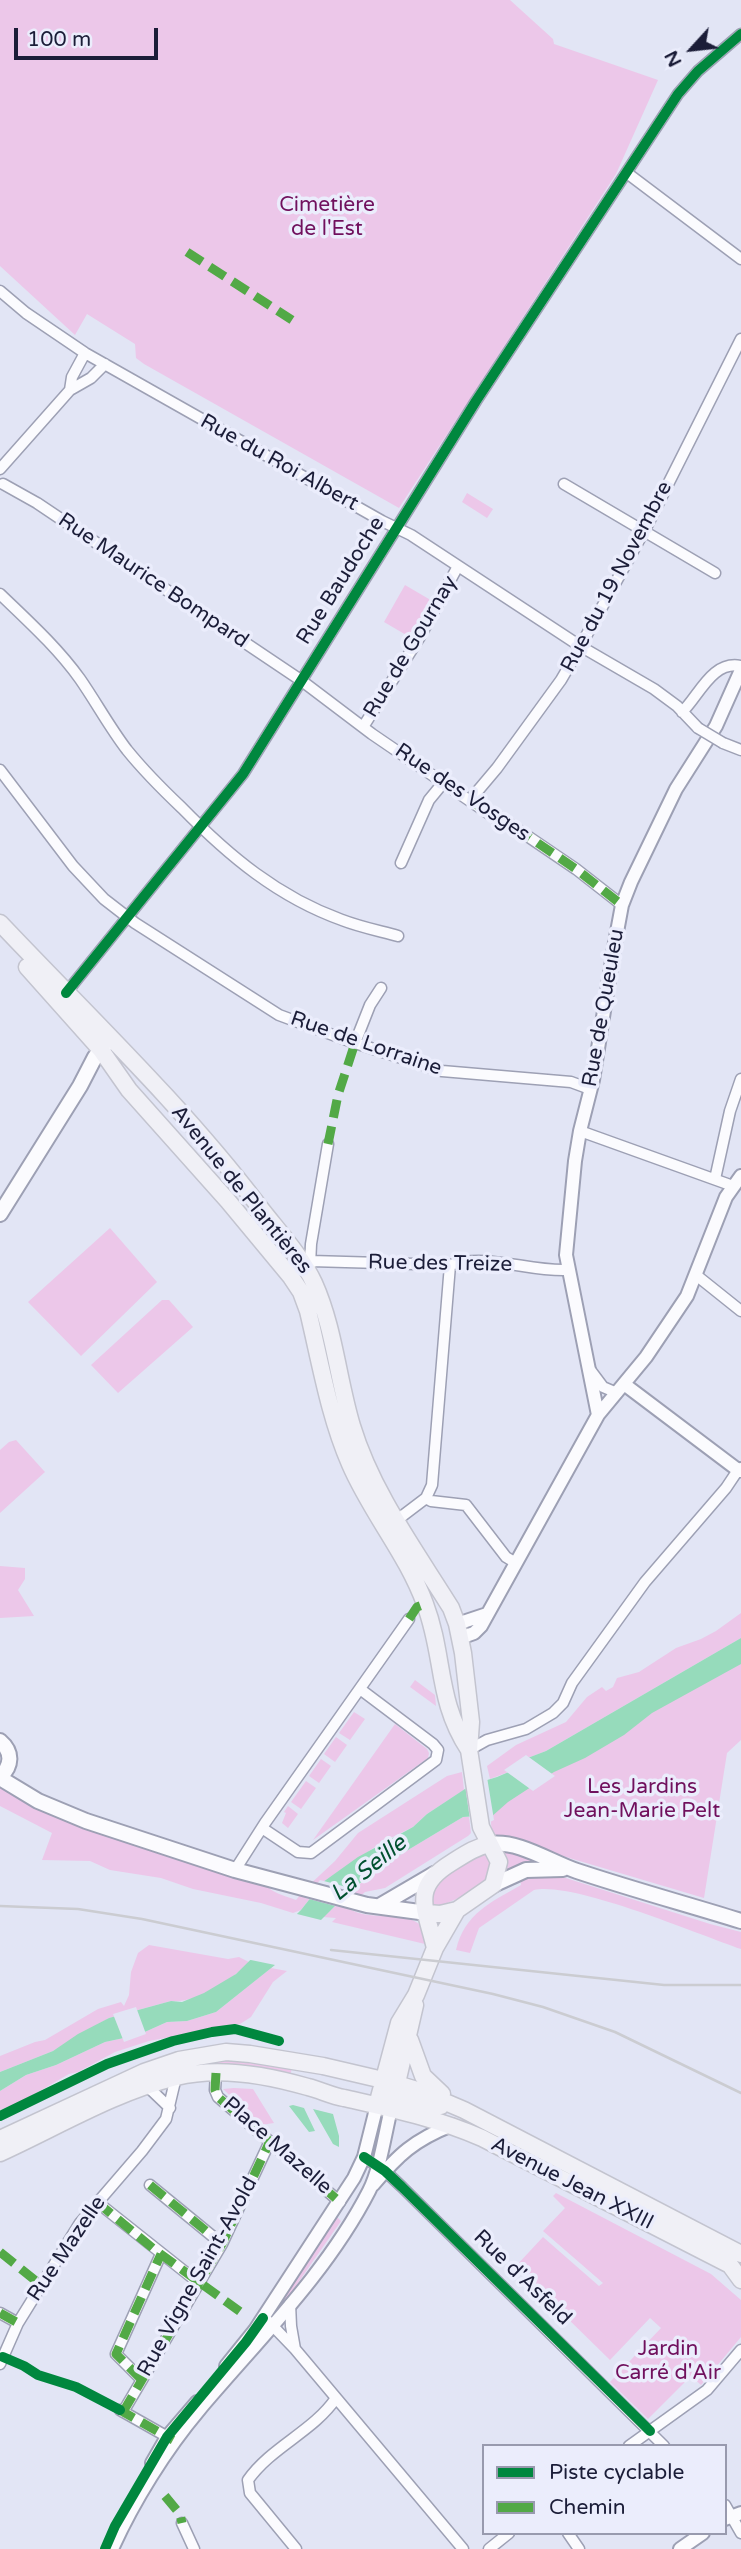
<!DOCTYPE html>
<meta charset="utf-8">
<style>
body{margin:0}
#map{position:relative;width:741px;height:2549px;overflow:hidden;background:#e2e5f5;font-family:"Varela Round",sans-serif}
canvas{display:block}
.legend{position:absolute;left:482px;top:2444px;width:245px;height:91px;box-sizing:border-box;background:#ebedfc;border:2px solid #989aae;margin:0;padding:9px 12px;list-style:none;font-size:21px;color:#1b1d38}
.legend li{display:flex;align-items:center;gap:14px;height:35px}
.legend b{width:35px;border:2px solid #989aae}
.north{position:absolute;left:657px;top:14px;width:70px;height:70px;-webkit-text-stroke:5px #ebedfc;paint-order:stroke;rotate:243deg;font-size:19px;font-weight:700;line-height:28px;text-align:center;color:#1b1d38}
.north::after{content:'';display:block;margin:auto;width:24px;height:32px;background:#1b1d38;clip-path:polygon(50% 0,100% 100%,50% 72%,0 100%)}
.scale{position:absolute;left:14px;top:28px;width:144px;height:32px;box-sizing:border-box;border:4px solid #1b1d38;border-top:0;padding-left:9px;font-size:21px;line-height:24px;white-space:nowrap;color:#1b1d38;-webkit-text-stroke:5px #ebedfc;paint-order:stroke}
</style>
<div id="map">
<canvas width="741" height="2549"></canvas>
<ul class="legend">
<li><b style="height:9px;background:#00873e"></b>Piste cyclable</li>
<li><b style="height:9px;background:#52a946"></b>Chemin</li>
</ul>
<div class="north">N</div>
<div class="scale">100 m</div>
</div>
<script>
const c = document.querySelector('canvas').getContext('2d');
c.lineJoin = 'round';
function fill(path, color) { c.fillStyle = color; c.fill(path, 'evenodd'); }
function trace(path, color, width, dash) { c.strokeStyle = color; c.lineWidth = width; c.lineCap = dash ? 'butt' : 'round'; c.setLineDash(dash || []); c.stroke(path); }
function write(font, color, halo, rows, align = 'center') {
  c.font = font + ' "Varela Round",sans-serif'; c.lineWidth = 7; c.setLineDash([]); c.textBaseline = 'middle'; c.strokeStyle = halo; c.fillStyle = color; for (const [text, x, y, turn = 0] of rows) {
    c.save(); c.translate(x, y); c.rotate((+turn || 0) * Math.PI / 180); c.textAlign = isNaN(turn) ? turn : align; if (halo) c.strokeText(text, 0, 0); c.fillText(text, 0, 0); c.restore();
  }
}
fill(new Path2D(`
 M0 0H510L553 39 554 44 658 80 616 174 399 508 144 364 136 358 135 344 87 314 75 335 0 266Z
 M467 493 493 509 487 518 462 502Z
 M405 585 434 602 413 639 384 622Z
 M110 1228 157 1282 81 1356 28 1302Z
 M162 1300H169L193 1327 118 1393 91 1365Z
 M16 1440 45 1472 0 1513V1450L9 1442Z
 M0 1566 25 1568V1579L18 1590 34 1616 0 1618Z
 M741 1613V1638L546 1751 525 1759 511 1771 490 1779 487 1766 516 1745 566 1722 587 1697 602 1687 606 1691 613 1687 617 1678 639 1672 676 1648 701 1639 716 1631Z
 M741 1651V1740L727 1753 704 1898 492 1835 489 1799Z
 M415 1680 435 1695 436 1706 410 1687Z
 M354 1712 365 1719 350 1740 339 1733Z
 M395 1724 427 1749 429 1753 428 1758 313 1840Z
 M336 1737 347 1745 335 1762 324 1754Z
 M321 1759 331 1766 319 1783 309 1776Z
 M462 1772 464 1790 427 1814 413 1827 381 1843 323 1882 301 1910 293 1913 261 1903 193 1889 161 1878 110 1870 90 1861 42 1860 52 1833 0 1806V1788L6 1789 46 1812 76 1825 240 1879C260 1876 259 1882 273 1891 280 1895 289 1897 296 1900L305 1889 335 1861 358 1833 447 1776Z
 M306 1781 316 1788 301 1809 291 1802Z
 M288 1806 298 1814 288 1828 282 1823 286 1813 284 1812Z
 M463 1817H469L471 1833 468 1836 385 1888 365 1892 347 1908C352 1910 357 1913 363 1914 384 1919 430 1909 425 1944L332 1922 336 1918 323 1917 378 1868Z
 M500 1849 546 1861 506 1874Z
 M483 1853 487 1854 493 1860C491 1865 490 1873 487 1877 481 1887 443 1909 432 1906L430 1894 439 1881Z
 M547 1872 710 1924 741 1932V1949C697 1934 573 1881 534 1890L479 1928 470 1953 456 1950C465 1913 490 1903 521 1885L520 1877Z
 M149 1945 228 1959 239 1957 249 1962C231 1981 198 2003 171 2001L109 2018 53 2051 0 2072V2056L35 2042 45 2040 98 2009 121 2002 124 2006 129 1995 131 1972 138 1953Z
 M271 1968 287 1971 273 1982 251 2017 240 2024 149 2041 115 2052 78 2072 69 2074 19 2103 0 2110V2091L26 2075 56 2065 105 2042 138 2035 167 2022 187 2021 216 2012Z
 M223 2059H238L292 2068 290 2076 203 2066 202 2062Z
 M234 2088 253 2089 274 2123 261 2125 223 2089Z
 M556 2193 711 2274 741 2300V2337L701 2385 691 2376 648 2419 610 2382 661 2328 650 2318 610 2360 515 2267 543 2237 599 2286 603 2283 543 2231 565 2208 553 2196Z
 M335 2215 341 2221 277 2313 272 2310Z`), '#ecc7e9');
fill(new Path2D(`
 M741 1638V1664L652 1713 624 1735 585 1758 554 1772 508 1802 490 1818 478 1816 463 1817 378 1868 346 1895 280 1961 216 2012 187 2021 167 2022 138 2035 105 2042 56 2065 26 2075 0 2091V2072L53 2051 78 2034 109 2018 171 2001 182 2002 204 1993 236 1974 301 1910 323 1882 358 1857 413 1827 427 1814 471 1785 497 1777 511 1771 525 1759 546 1751Z
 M293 2105 304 2108 315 2131 309 2132 289 2106Z
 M313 2109 333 2114 339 2136V2147L333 2144Z`), '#96dbbb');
fill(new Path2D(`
 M526 1755 555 1776 533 1791 504 1770Z
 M487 1777 494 1820 490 1822 470 1820 465 1785Z
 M320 1880 358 1890 339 1907 305 1898Z
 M293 1913 325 1921 280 1966 246 1959Z
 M136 2007 146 2034 124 2042 113 2014Z`), '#e2e5f5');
const minor = new Path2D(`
 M627 173 741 259
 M0 291 26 313 85 353 382 521 411 535 580 646 654 689 677 706 698 728
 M70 390 72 377 85 353
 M0 469 70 390 91 378 105 364
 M3 484 37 503 302 681 372 734 495 818H501L576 869 622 905
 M564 484 715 573
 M0 594C28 621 57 647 80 679 96 702 110 728 127 750 144 771 163 790 182 808 229 856 278 897 342 920 360 927 380 931 398 936
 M682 712C699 696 712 660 741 666
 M363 727 421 635 458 566
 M723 743 741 750
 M0 770 73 866 104 899 135 923 279 1015 352 1042 442 1071 571 1082 590 1089
 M470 800 497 768 561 680 575 656 649 522 741 339
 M401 863 429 800 443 783
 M66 993 243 774 476 401 678 94 698 71 741 34
 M355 1043 370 1005 381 988
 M580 1131 733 1186
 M715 1179 730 1111 741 1079
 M311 1261 450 1265C489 1253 528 1272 568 1270
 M310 1265 311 1244 328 1144
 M696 1275 741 1311
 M591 1371 603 1387 617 1393
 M426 1498 431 1501 466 1505 506 1557 516 1563
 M397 1520 426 1498 432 1485 450 1265
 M469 1750 487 1740 526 1729 553 1713 563 1703 572 1683 645 1582 726 1488 738 1470 741 1472
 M262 1828 298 1852 311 1853 436 1760 438 1750 433 1744 360 1689
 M235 1870 265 1823 409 1619
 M216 2073 215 2090 218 2097 340 2202
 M147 2086 170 2108
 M364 2157 385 2171 402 2187 664 2446
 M150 2185 222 2244
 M97 2202 199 2283
 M290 2304 291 2326 295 2349
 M0 2313 18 2323
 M268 2321 295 2349 463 2549
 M0 2364 18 2323 80 2223 142 2151 166 2119 176 2077
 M142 2380 116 2354 161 2254
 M120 2410 173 2440
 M123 2412 222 2244 270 2141
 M629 2446 707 2390 741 2350
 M725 2505 741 2533
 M182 2523 194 2549
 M568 2533 579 2549
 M296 2549 250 2493 248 2480C271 2447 314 2431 336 2398
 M489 2549 509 2533`);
const tertiary = new Path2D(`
 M624 1384 738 1470 741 1469
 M598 1415 566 1255 575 1161 580 1131 593 1080 614 948 622 905 631 882 676 789 716 726 741 670
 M457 1624 487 1614
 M460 1638 474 1633 481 1626 598 1415 646 1357 687 1296 726 1197 741 1176
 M373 2185C398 2155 414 2140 452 2125
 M226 2366 255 2330 354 2178 364 2157 377 2105
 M152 2463 167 2437 197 2402
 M725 2519 741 2513
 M112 2549C133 2502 166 2449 199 2410 258 2340 327 2273 369 2191 380 2170 385 2133 391 2109
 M680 2549 703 2533`);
const secondary = new Path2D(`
 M0 1214 80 1086 95 1057 106 1044
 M0 1741C13 1752 12 1766 0 1777
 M0 1778 38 1801 86 1821 235 1870 367 1905 427 1913
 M490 1844C519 1840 550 1862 577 1871 631 1889 686 1904 741 1921
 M493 1885 526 1870 563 1869
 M381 1905 434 1874`);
const primary = new Path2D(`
 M0 923C88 1016 181 1104 258 1205 277 1230 301 1255 314 1283 334 1327 338 1380 352 1426 372 1492 415 1550 451 1608L457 1624 463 1653 471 1722 469 1750 481 1827 499 1862 493 1885 457 1910 440 1914 427 1913
 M27 967 101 1050 129 1090 228 1201 291 1277 301 1292 308 1311C320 1361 329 1416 350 1464 371 1513 407 1554 425 1604 445 1657 436 1700 469 1750
 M435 1948C426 1909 410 1888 451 1863 464 1855 475 1847 490 1844
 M410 2040 423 2076 442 2094
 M384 2102 394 2098 441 2106
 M377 2105 399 2023 416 1995 435 1948 457 1910
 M391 2109 415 2005
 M0 2139 144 2072 179 2060 226 2052 250 2054 323 2066 383 2080 417 2090 464 2110 741 2254
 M0 2153C57 2127 115 2092 176 2077 219 2066 267 2075 308 2087 320 2090 332 2096 344 2098 392 2109 436 2118 482 2138L730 2265 741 2280`);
trace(minor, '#9da0b4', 13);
trace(tertiary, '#9da0b4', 16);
trace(secondary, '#9da0b4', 18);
trace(primary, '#c3c4cf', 19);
trace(minor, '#fbfbfe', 10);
trace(tertiary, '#fbfbfe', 12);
trace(secondary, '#fbfbfe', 14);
trace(primary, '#f0f0f6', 16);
trace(new Path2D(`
 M0 1906 78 1909 142 1919 493 1994 543 2007 615 2032 741 2093
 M331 1950 664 1985H741`), '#cbccd1', 2.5);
const minorBridge = new Path2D(`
 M698 728 723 743`);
trace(minorBridge, '#9da0b4', 13, []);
trace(minorBridge, '#fbfbfe', 10);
trace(new Path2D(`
 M187 252 292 320
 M470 800 495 818H501L576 869 622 905
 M328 1144 338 1095 355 1043
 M409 1619 417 1607 425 1604
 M216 2073 215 2090 218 2097 340 2202
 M150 2185 222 2244
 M97 2202 155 2250 246 2316
 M0 2252 41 2285
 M0 2313 18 2323
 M142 2380 116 2354 161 2254
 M118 2409 173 2440
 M123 2412 222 2244 270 2141
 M165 2496 180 2514 182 2523`), '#52a946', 9, [18, 9]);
trace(new Path2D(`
 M66 993 243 774 476 401 678 94 698 71 741 34
 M0 2116 107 2064 173 2041 212 2032 235 2029 279 2041
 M364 2157 385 2171 402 2187 650 2431
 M3 2357 24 2366 38 2375 76 2387 120 2410
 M105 2549 115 2526 167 2437 246 2342 263 2318`), '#00873e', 10);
write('21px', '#70105d', '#ebedfc', [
 ["Cimetière",327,205],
 ["de l'Est",327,229],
 ["Les Jardins",642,1787],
 ["Jean-Marie Pelt",642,1811],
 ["Jardin",668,2349],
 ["Carré d'Air",668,2373]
]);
write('21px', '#1b1d38', '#ebedfc', [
 ["Rue du Roi Albert",279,463,29],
 ["Rue du 19 Novembre",617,577,-62],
 ["Rue Maurice Bompard",153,581,34],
 ["Rue Baudoche",341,581,-58],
 ["Rue de Gournay",411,647,-59],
 ["Rue des Vosges",462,793,34],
 ["Rue de Queuleu",604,1008,-80],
 ["Rue de Lorraine",366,1044,19],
 ["Avenue de Plantières",241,1190,51],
 ["Rue des Treize",440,1264,1],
 ["Place Mazelle",277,2146,41],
 ["Avenue Jean XXIII",572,2184,27],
 ["Rue Mazelle",67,2249,-56],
 ["Rue Vigne Saint-Avold",198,2277,-61],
 ["Rue d'Asfeld",522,2278,44]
]);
write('italic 23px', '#00502f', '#ebedfc', [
 ["La Seille",369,1869,-39]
]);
</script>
